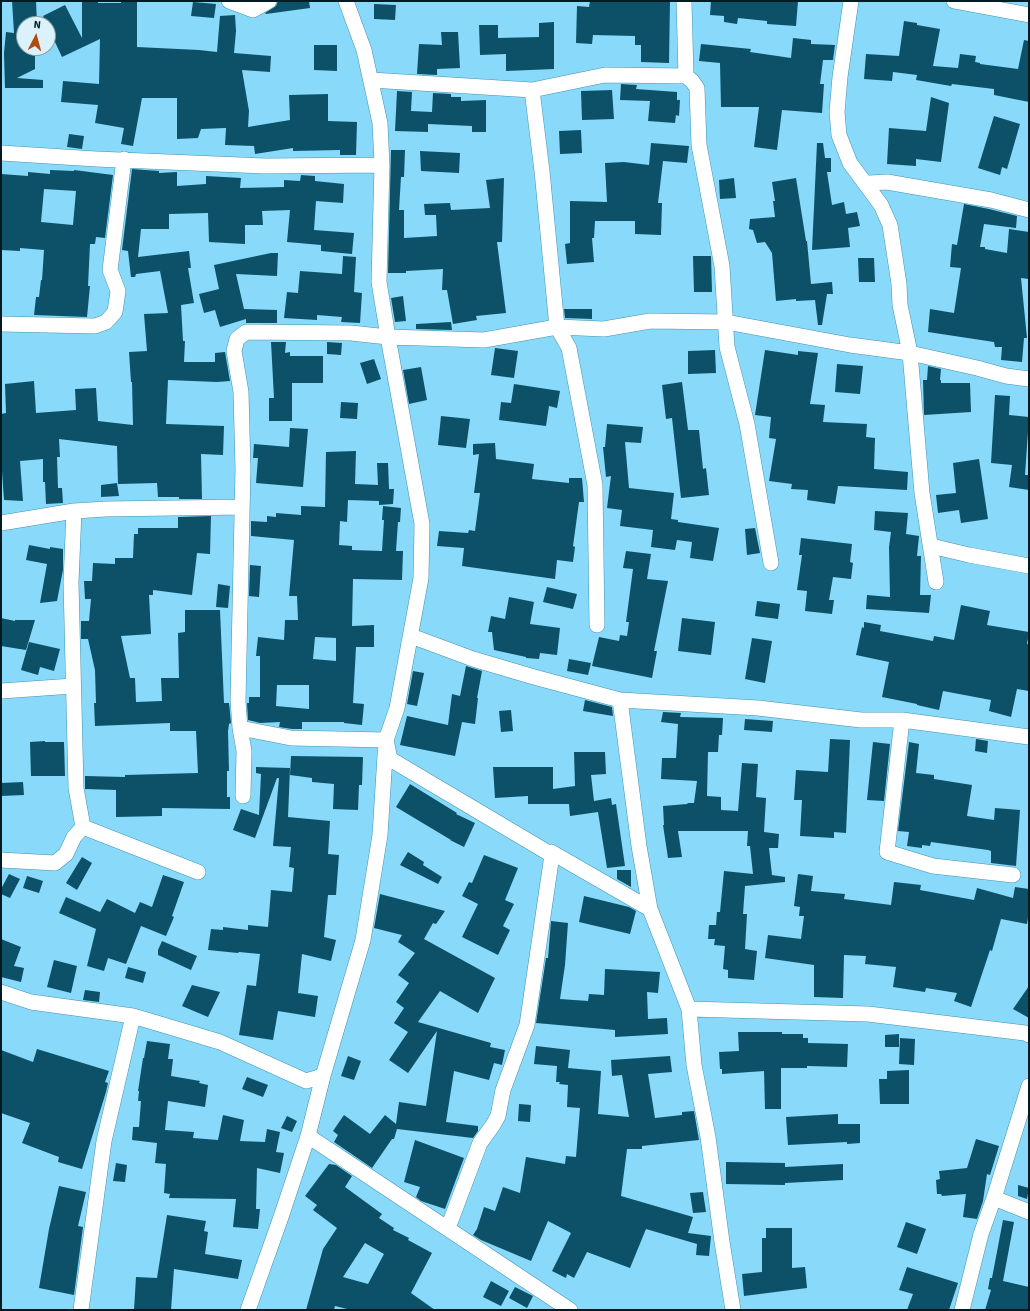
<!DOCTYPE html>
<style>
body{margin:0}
#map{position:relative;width:1030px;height:1311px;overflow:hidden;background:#89d9fa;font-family:"Source Sans 3",sans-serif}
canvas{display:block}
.frame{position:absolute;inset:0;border:2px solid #011a23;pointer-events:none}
.north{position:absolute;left:16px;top:16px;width:40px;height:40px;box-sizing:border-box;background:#dbf2fb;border:1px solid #849ca5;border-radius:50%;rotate:6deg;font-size:11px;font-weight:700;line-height:16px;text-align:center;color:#011a23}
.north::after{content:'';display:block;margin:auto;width:14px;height:18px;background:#af4d11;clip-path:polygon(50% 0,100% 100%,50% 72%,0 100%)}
</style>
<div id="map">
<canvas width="1030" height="1311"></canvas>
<div class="frame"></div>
<div class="north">N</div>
</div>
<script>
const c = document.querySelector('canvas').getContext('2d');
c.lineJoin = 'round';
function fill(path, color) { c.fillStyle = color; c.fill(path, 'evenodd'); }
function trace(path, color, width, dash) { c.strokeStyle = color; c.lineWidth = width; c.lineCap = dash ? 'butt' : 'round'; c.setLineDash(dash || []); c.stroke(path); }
fill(new Path2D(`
 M12 1H36L37 24H24V48H35V69L17 78 43 80V88H5L4 53 6 32 14 33Z
 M82 1H98V3H121V1H137V47L199 50 217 52 220 16 235 15 236 31 234 53 271 56 270 72 242 70 249 111 248 127 290 120 289 95 328 94V121L357 122 356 155H340V150L293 151V148L255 154 254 146 225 145 226 128 201 129 198 138 177 139V98H142L133 146 121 144 124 128 95 123 98 105 61 102 63 81 99 84 100 39 62 57 48 27V24H46L43 16 65 5 82 38Z
 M278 1H309L310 8 266 14 265 13 276 6Z
 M590 1H670L669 63 641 62V45H635V36L593 35 592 44 576 43 577 6 589 7Z
 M711 1H798L796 26 767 24V21L738 18 737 24 724 22V16L710 15Z
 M193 2 216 4 214 18 191 16Z
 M374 4 396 5 395 20 374 19Z
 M904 21 917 23V25L940 29 933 66 958 68 960 54 976 56 975 62 980 63V64L1018 69 1024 40 1029 41V102L994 95V89L952 84 951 86 916 80 917 75 893 72 892 81 864 79 866 54 899 56Z
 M554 22V69L506 71V54L480 55 479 25H498V38L539 37V23Z
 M441 32H458L460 68 437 69V75L417 74 419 44 442 45Z
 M793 38 811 40V44L835 45 833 60H823L820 84H824L822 113 782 110 777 150 754 147 759 107H721L720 63 699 61 701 44 751 49 750 52 791 58Z
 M314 45H337V71L314 70Z
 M621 84 637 85 636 89 677 92V100H680L679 116 676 115 675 123 648 121 650 101 620 100Z
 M612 90 614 119 582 120 581 91Z
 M397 91 412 92 411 111 432 112 433 93 451 94V97H461V101L486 100V132H472V126L428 124V132L395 131Z
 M931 97 949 103 941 162 916 159V166L887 164 889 128 926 131Z
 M994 116 1020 124 1007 169 1002 167 1000 175 978 168Z
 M581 130 582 153 560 154 559 131Z
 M69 134 84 136 82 149 67 147Z
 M651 143 689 146 687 163 663 161 658 203H662L661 235 635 234V221H595L594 238H592L594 262 567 264 565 244 570 243V201L607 202 605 163 624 162 649 165Z
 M817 143H823L825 158H831V172H827L832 205 844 202 846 214 857 212 860 226 848 228 850 247 812 250Z
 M391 150H405L404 177H401L399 210H404V238L437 236 436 215H425L424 204 450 203 451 210 490 208 486 180 504 178 502 242H497L506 313 476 316 477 320 453 324 447 290H442L443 269 406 271V273H388Z
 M420 151 460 153 459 173 421 171Z
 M132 169 159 171V173L177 172V186L206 184V176L241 178 240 188 284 187V180L300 181 301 175 315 176V181L344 184 343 203 316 201 314 230 354 233 352 254 321 251V245L287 242 290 210 262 211 263 225H245V244L209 242 208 213 169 214V229H141L138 257 189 251 191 268H188L194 303 181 305 183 341H185L184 362H215V353L225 352 230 381 217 382 168 380 166 424 224 426 223 455 201 454 202 499H179V497H158L157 483 118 484 117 446 59 439 60 457H57L58 488H62L63 503 46 504 45 482H43V459L20 461 23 501 4 500 1 457V414L6 413 5 384 34 381 36 413 76 410 75 389 96 388 98 421 133 425 132 382H131L129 352 147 351 144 314 168 313 160 271 136 274 135 277H131L128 251 122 250Z
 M50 170 74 171V170L113 175 105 238 96 237 95 244H90L88 286H90L87 317 34 315 36 297H39L41 280H42L44 250 20 248V251L1 250V174L28 176V172L50 174ZM44 189 76 191 73 225 41 222Z
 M734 178 736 198 720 199 719 180Z
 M796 178 806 241H807L811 284 832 282 833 294H827L822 325H818L815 300 796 301V299L776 301 772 253 765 242 757 243 753 230 749 229 750 219 775 217 773 201H775L772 182Z
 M964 204 989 209 1017 216 1016 228 984 224 980 247H985V249L1007 253 1009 229 1029 232V279L1021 278 1027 338H1024L1022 362 1001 360 1002 347H995L994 342 928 332 930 309 954 313 961 268 950 267 952 244 957 245Z
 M271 253H278L277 276 236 274 244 309 277 310V323H246V319L220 327 215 310 204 313 199 294 219 289 214 265Z
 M343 256 356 257 354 292 362 293 360 323 341 322 342 317 317 315V320L284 318 287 292 298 293 300 271 342 274Z
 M693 256H711L712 292H694Z
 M858 258H874L875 282H859Z
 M403 296 406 321 395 322 391 298Z
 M564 309H592V319L565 318Z
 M451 322 452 330 416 329V324Z
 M271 342H286L285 353 290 352V356H323V383H292V421H269V398H274Z
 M327 342 342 343 341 355 327 354Z
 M495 348 518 351 514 378 491 375Z
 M715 350 716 373 688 374V351Z
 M765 350 798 355V351L818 353 810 404 825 405 823 422 867 424 866 437 875 438 874 469 908 472 907 490 838 486 835 504 807 500 808 490 791 489 792 484 769 481 776 439 769 438 771 417 755 415Z
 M374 359 381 379 367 384 360 363Z
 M837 364 863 366 860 394 835 392Z
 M928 366 941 369 940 380H941V383H970L971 412 924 415 923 380H927Z
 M421 367 427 400 409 404 403 370Z
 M682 382 688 430H699L703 469 706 468 709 495 681 498 672 418 666 419 662 385Z
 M514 384 560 391 557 408 549 406 546 426 499 420 501 402 511 403Z
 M995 395 1010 396 1009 415 1029 417 1025 475H1029V490L1009 487 1012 465 991 463Z
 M341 402 358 403 357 419 340 418Z
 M441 416 470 419 466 448 438 445Z
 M607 424 643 427 641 443 625 442 629 488 674 493 671 519 678 520V522L719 528 713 561 690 558 692 542 677 540 675 550 651 547 653 530 620 526 622 510 607 508 611 476 606 477 603 447H605Z
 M290 428 308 429 303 487 256 483 258 458H253L254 444 289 447Z
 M495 443 496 459 534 464 532 479 569 483V478H582L584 502H579L573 546 575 547 573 562 557 560 555 579 462 566 464 548 437 546 439 531 468 533 469 530 475 531 480 493H474L479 454 473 455V444Z
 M356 451 355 484 378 485 377 463H388L389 489H394L393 504 379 505V501L348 500 347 522 340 521 339 545 352 546V550L382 551 384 520H382L383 506 401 508 400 522H398L396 551H403L402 580 353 579 352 626 374 625V647H356L353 703 364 704 362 725 344 723V722H302V729H292L279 727 280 722 260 723 248 720 247 703H249V697H260V656H256L258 637 284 640 285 620H298L297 596H289L294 540 251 536V521L267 522V516L276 517V513L301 515V506L325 507 326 452ZM315 637 336 638V661L313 659ZM277 685H309V709L276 706Z
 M979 459 988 519 961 523 959 510 938 513 936 495 956 493 953 463Z
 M117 483 119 496 101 497V485Z
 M875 511 908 513 906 534 919 536 917 556H921L920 595H931L929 613 866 609 867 595 890 597 889 547 891 532 874 530Z
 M211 516 210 554 197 553 192 595 153 590V595H149L151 634 121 636 130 678H135L136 702 162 701 161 678H179L178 633 185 632V610H220L224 703H229L231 723 229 724 228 731 229 771H227V797H230V809L162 808V816L116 817V790L85 789V776L125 777V775L198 773 196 731H170V723L95 726 94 703H96L95 670 88 639H81V621H89L91 599H85L84 581H92L93 563 115 564V558H133L134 534H138V528H178V517Z
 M755 528 760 553 747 555 745 529Z
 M801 538 852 544 850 562 853 563 851 579 833 577 829 600H834L832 614 805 611 807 591 797 590 802 555H799Z
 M29 545 50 549V547L63 549V570L57 601 40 603 47 564 26 560Z
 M626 551 651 554 647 579 668 581 654 651H657L652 678 592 666 599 637 619 641 620 635 627 636 629 622H626L633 569 623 568Z
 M250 565 261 566 259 597 249 596Z
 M218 584 230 586 228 608 216 607Z
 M547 587 577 594 573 609 543 602Z
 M509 597 534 602 530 624 560 628 557 655 540 653 539 659 526 658V657L494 650 492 632H488L491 616 505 619Z
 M757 601 780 604 778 619 755 616Z
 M961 605 990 611 987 625 1029 632 1027 644H1029V691L1017 689 1011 717 989 711 991 700 943 691 939 710 917 705V704L882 697 889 662 856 655 862 627 864 628V622L881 625 880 631 933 641 934 636 954 640Z
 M1 618 15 621V620H35L26 650 1 646Z
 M682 618 715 622 711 655 678 651Z
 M752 638 772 641 765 683 745 679Z
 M29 642 60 649 54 671 40 667 38 675 21 670Z
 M569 659 591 663 588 675 567 671Z
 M466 666 482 671 477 698H478L475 724 462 722 455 756 400 745 407 716 448 725 452 694 460 696Z
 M413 671 424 673 417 706 407 704Z
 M585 700 612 707 613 716 583 711Z
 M511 710 513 731 501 732 499 711Z
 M663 712 681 713 680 717 723 718 722 735H719L718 752H708L707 796 721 797V810L738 811 742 763 758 764 756 797 766 798 764 832 779 834 778 848H769L772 875 785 877V882L745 886 743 914H747L745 949 757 951 754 980 728 978V970L723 969 725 946 714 945 715 939H708L709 925H716L717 912H720L724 871 753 874 750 846H747L748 831H678L682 857 668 858 663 825H664L663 806 687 804 688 803H694L697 781 661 779 662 758H676L678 724 661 722Z
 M745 719 773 721 772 732 744 730Z
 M830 739 850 740 846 833 834 832V838L800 836 802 800H794L796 770 828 772Z
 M976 739 988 741 987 753 975 751Z
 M45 741V742H64L65 776H31L30 742Z
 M873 742 890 744 884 801 867 800Z
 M909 742 919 744 916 773 934 775V779L972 785 967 816 994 820 995 808 1020 810 1016 866 991 863V851L988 850 931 842 930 846 922 845V848L907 846 909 832 898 831Z
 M574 752H605L606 774 591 775 594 801 611 798 612 805 616 804 625 866 607 868 598 812 570 816 569 804H528V796L495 798 493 767H553V789L575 786Z
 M291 756 363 757 362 785H359L358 810 333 809 334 784 312 782V778L290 775Z
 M256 767 290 768 288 817 330 821 328 854 339 855 336 895H328L324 937 336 940 331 961 302 954 298 993 318 996 315 1017 278 1011 273 1040 239 1035 247 985 256 986 260 954 239 952 238 953 208 950 211 929 223 930V927L248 930V925L268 927 271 890 292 892 294 868 289 867 291 847 273 846 279 778H277L255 838 233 830 241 809 259 815 261 774 256 773Z
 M23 782 24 795 1 796V783Z
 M410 784 457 813 456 814 475 823 464 847 450 840H451L396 807Z
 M408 852 424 862 423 865 442 877 438 884 400 865Z
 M484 855 518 868 505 900 514 904 503 926 510 930 498 955 462 937 478 904 462 896 469 882 472 883Z
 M82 857 92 863 77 890 66 883Z
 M617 870H631V887L617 879Z
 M9 874 20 879 10 898 1 894V889Z
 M798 874 813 876 811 891 845 894 844 899 891 905 894 882 921 885 920 890 974 900 977 888 1013 898 1015 887 1029 889V911L1027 924 1001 919 992 951 990 950 971 1007 954 1001 957 993 926 988 925 992 893 987 896 967 865 964 866 956 844 955 843 998 814 997V965L765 958 768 935 801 939 804 916H799L800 907 794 906Z
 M163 875 184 882 172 916 174 917 166 936 141 926 126 964 108 958 104 971 87 966 96 929 59 913 66 897 100 912 107 899 135 913 140 902 152 907Z
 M27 876 43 881 39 893 23 888Z
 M380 894 445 911 436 924 433 923 424 939 495 978 478 1013 440 991 418 1022 491 1043 490 1047 505 1050 502 1065 494 1063 489 1080 454 1071 446 1122 478 1126V1131L473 1138 397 1129 394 1139H392L372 1168 334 1142 338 1135 333 1131 344 1115 370 1134 385 1115 396 1124 399 1102 426 1106 437 1031 408 1073 389 1060 408 1032 394 1023 404 1008 396 1002 409 983 398 975 415 953 398 942 402 935 374 928Z
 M584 896 629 907 636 911 630 934 579 922Z
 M551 921 568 923 565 965 560 999 588 1001 589 994 604 995 605 969 660 972 658 993 647 992 648 1019 667 1018 668 1034 615 1037V1030L536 1023 546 958H548Z
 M1 939 21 947 14 966 24 968 21 982 1 977Z
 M162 941 197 956 191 970 158 955V950Z
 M54 960 77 966 71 993 47 987Z
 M128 967 146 972 143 983 125 978Z
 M192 985 220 992 208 1017 182 1006Z
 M1029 986V1018L1013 1009Z
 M85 990 100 992 99 1002 83 1000Z
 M738 1032H782V1034H803V1038H808V1043L848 1044 847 1067 807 1066V1068H781V1109H765L764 1071 722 1074V1069H720L719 1052 739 1051Z
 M899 1034V1047H885V1035Z
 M900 1038 915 1039 914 1065 899 1064Z
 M147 1041 170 1044 168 1059H173L171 1076 200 1081 199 1083 208 1085 205 1107 168 1101 165 1130 194 1132 193 1138 218 1140 223 1115 244 1120 240 1141 265 1142 267 1129 280 1132 276 1152 284 1153 280 1173 257 1168 256 1209H260L258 1229 233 1227 236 1199 169 1198 170 1194 164 1193 166 1164 155 1163 157 1143 132 1140 133 1127H139L141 1101H138L139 1091H138L143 1058H144Z
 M536 1046 570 1050 568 1068 601 1071 598 1114 629 1117 622 1075 612 1076 611 1060 670 1056 672 1072 648 1074 655 1118 682 1115V1112L694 1111 699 1140 642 1146V1149H627L621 1196 693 1217 688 1233 711 1236 709 1256 696 1255 697 1244 646 1229 630 1268 587 1252 574 1278 567 1274 566 1278 552 1271 571 1233 548 1221 531 1261 481 1240 473 1235 477 1229 484 1207 495 1211 503 1187 520 1193 526 1157 565 1164 566 1156 576 1157 580 1108 567 1107 568 1085 559 1084 560 1082H556L557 1066 534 1064Z
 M37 1049 109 1071 105 1082 108 1083 106 1092 82 1169 58 1162 59 1157 22 1143 30 1123 1 1113V1050L33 1062Z
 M348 1056 361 1061 354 1080 341 1076Z
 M909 1070V1104H880L879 1079H887V1071Z
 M247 1077 268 1085 263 1097 242 1089Z
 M519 1104 531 1105 530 1122 518 1121Z
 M838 1114V1124H860V1143L847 1144V1142L788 1145 786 1117Z
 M287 1116 297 1121 292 1132 281 1128Z
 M976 1139 999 1146 990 1175 987 1174 983 1201 977 1219 963 1217 966 1194 942 1196 941 1194H937L936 1180 940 1179 939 1171 967 1168Z
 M415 1140 464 1158 445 1209 421 1201 416 1197 420 1187 404 1182Z
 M726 1162 785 1163V1167L843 1164V1180L785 1183V1185L726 1184Z
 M116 1163 127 1165 125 1182 113 1181Z
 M329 1164 336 1165 352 1176 345 1187 382 1214 379 1218 394 1228 393 1230 409 1238 408 1240 432 1253 411 1293 435 1310H351L335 1306 334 1310H306L323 1249 337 1228 313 1210 317 1205 305 1196ZM365 1243 384 1254 368 1284 343 1277Z
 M1018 1185 1029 1188 1027 1199 1018 1196Z
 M59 1186 86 1192 78 1226 83 1227 74 1295 39 1288 49 1229Z
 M703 1192 706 1212 693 1213 690 1193Z
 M167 1215 206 1221 204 1231 208 1232 205 1254 242 1260 238 1279 174 1269 171 1310H134L136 1277 157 1278Z
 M1003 1220 1014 1222 1003 1281 1029 1287V1310H985L991 1290 988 1289 990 1278H992Z
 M906 1222 926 1229 917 1254 897 1247Z
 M766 1228H792V1268L805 1267 807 1288 744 1296 742 1274 762 1272V1238H766Z
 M907 1267 958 1283 949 1310H907L913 1294 899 1290Z
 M491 1281 509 1291 501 1306 483 1297Z
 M515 1287 533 1296 527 1308 509 1298Z`), '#0c5167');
const minor = new Path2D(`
 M229 1 253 10 269 1
 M684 1 686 76
 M851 1 840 77 837 112 839 135 850 163 881 205 890 225 899 284 900 305 910 353 922 493 936 582
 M954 1 1029 15
 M371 80 532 90 605 75 686 76 692 81 697 88 699 145 722 266 727 347 747 424 771 563
 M532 90 542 171 557 327 569 348 595 485 597 625
 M1 153 96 159 265 166 382 165
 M869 188 870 183 887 182 991 200 1029 210
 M1 324 95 326 106 322 115 312 118 291 110 270 124 159
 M1 523 74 511 106 509 242 507
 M931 546 969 555 1029 566
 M411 636 473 659 534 677 620 700 758 708 861 720H902L1029 737
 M1 691 73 686
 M620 700 639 846 650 909 689 1009 694 1065 708 1137 722 1242 733 1310
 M902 720 887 852 933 866 1013 875
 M240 728 291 738 386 740 390 759 552 855 551 852 650 909
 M243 796 244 751 240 728 238 701 243 469 241 392 234 351 237 339 246 332 351 333 388 337 484 340 557 327 604 329 650 321 726 322 850 345 910 353 977 368 1006 376 1029 379
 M83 827 198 872
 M1 860 55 863 66 854 74 837 83 827 76 788 71 582 74 511
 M1 992 31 1002 133 1016 220 1042 306 1081 323 1076
 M689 1009 868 1014 1025 1033 1029 1035
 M308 1136 570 1310
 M994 1198 1029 1212
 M448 1228 480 1143 493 1125 498 1116 503 1090 527 1025 552 855
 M81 1310 104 1141 133 1016
 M248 1310 281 1217 308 1136 323 1076 363 940 380 835 386 740 397 708 421 578 422 524 388 337 379 282 382 165 380 123 364 50 346 1
 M962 1310 981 1234 994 1198 1029 1086`);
trace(minor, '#4293b1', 16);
trace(minor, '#fff', 15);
</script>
